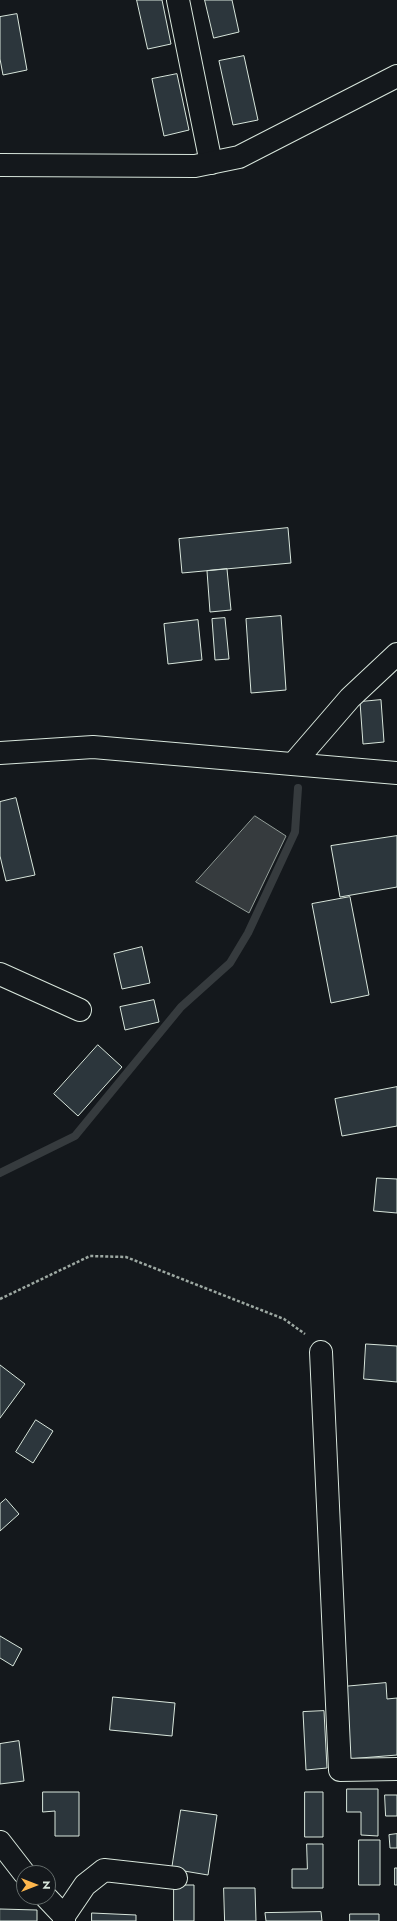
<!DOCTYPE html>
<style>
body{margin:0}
#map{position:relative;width:397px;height:1921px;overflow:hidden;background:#14181c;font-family:Jost,sans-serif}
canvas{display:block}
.north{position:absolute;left:16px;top:1865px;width:40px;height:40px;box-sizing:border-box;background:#14181c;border:1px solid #626a69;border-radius:50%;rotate:90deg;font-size:11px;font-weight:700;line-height:16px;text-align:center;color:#d8e6dc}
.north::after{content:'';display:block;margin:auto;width:14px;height:18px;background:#ffb74d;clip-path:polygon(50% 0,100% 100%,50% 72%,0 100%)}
</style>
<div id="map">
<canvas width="397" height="1921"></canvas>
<div class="north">N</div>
</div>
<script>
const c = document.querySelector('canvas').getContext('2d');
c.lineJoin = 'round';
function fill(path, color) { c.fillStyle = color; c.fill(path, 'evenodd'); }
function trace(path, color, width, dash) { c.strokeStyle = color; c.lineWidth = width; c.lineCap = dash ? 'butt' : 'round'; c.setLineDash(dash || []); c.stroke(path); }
const water = new Path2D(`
 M255 816 286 836 249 913 196 882Z`);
fill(water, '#363b3e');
trace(water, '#939e99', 1);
trace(new Path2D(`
 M0 1173 75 1136 181 1007 230 963 248 933 295 832 298 788`), '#363b3e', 8);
const building = new Path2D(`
 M137 0H162L171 44 148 49Z
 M205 0H232L239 32 214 38Z
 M17 14 27 70 3 75 0 59V17Z
 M244 56 258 120 233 125 219 61Z
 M177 74 189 130 164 136 152 79Z
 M288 528 291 563 182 573 179 539Z
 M227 569 231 610 210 612 207 571Z
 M281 616 286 690 251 693 246 619Z
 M225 618 229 659 215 660 212 619Z
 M198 620 202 660 168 664 164 624Z
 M381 700 384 742 363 744 360 702Z
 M16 798 35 875 6 881 0 856V802Z
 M397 836V887L340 897 331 846Z
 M350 897 369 995 331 1003 312 904Z
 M142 947 150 983 122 989 114 954Z
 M154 1000 159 1022 125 1030 120 1007Z
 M98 1045 122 1067 78 1116 54 1094Z
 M397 1087V1126L342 1136 335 1099Z
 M377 1178 397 1179V1213L374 1211Z
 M366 1344 397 1346V1382L364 1379Z
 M0 1365 25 1384 0 1418Z
 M36 1420 53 1431 33 1463 16 1452Z
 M6 1499 19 1514 0 1531V1504Z
 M0 1636 22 1649 13 1666 0 1658Z
 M386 1683 387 1699 397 1698V1755L348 1759 342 1687Z
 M113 1697 175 1703 172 1736 110 1730Z
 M324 1711 327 1768 306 1770 303 1712Z
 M19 1741 24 1781 0 1784V1744Z
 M347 1789H378V1836L361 1835V1812H347Z
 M43 1792H79V1836H55V1811L43 1812Z
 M305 1792H323V1837H305Z
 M385 1795H397V1816H386Z
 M181 1810 217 1815 208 1875 172 1869Z
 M397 1834V1848H390L389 1835Z
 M359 1840H380V1885H359Z
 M307 1844H323V1888H292V1869H307Z
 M395 1868H397V1885H395Z
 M174 1885H194V1921H174Z
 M224 1888H255L256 1921H225Z
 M0 1909 37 1910V1921H0Z
 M321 1912 322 1921H266L265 1913Z
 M92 1913 136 1915V1921H92Z
 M350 1914H379V1921H350Z`);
fill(building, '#2c363c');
trace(building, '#d8e6dc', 1);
const minor = new Path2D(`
 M178 0 211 163
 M0 753 93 747 397 773
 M293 764 350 698 397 654
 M0 974 80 1010
 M321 1352 340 1770 397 1769
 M0 1842 24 1873
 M46 1897 64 1916V1921
 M64 1916 85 1885 104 1870 176 1878`);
const major = new Path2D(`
 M0 165 195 166 239 157 397 76`);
trace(minor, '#d8e6dc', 24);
trace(major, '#d8e6dc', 24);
trace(new Path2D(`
 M0 1299 90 1256 126 1257 284 1319 305 1334`), '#9da8a2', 2.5, [3, 2]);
trace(minor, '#14181c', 22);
trace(major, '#14181c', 22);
</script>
